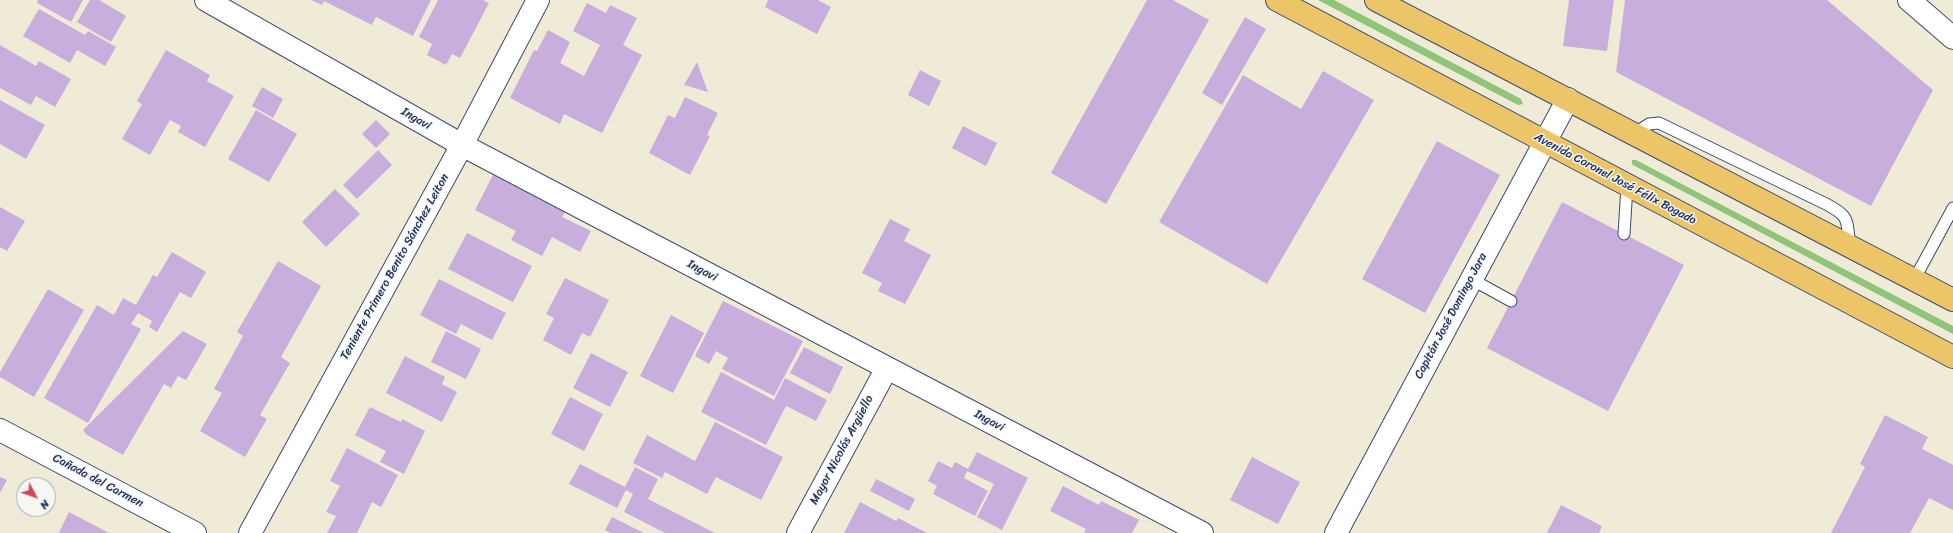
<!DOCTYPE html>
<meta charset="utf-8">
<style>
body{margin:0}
#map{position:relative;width:1953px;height:533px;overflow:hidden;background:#f0ebd7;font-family:Sriracha,sans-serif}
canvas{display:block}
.north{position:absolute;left:16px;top:477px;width:40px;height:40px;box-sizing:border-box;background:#f6f6f2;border:1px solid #9ea6b7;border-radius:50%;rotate:131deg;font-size:11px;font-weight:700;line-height:16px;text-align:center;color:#1b2f5e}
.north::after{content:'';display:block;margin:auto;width:14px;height:18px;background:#d1495b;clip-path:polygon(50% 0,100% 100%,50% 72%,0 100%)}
</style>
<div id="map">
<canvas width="1953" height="533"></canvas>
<div class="north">N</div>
</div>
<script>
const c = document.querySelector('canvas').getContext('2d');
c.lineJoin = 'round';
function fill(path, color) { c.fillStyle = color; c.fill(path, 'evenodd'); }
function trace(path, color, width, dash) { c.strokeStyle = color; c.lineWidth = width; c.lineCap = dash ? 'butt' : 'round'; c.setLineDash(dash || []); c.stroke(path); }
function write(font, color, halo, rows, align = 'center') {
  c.font = font + ' Sriracha,sans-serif'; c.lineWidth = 3; c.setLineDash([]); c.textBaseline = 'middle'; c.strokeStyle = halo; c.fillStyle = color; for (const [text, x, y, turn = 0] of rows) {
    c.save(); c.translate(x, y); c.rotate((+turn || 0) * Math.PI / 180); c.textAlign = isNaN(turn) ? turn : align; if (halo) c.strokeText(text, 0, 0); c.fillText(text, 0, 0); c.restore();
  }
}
fill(new Path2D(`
 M1318 0H1334L1521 99 1523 104 1518 105Z
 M1632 160H1636L1953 326V334L1633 165 1632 164Z`), '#8ec579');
fill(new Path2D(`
 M38 0H83L71 22 37 3Z
 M90 0H99L126 16 111 42 77 22Z
 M311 0H431L413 36 376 17 372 25 324 1 322 5Z
 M438 0H483L489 3 460 58 452 54 446 65 427 55 432 44 419 37Z
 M768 0H818L831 7 817 34 765 7Z
 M1147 0H1173L1209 20 1106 204 1051 173Z
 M1569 0H1614L1607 51 1563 46Z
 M1625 0H1827L1933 90 1871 206 1616 72Z
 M587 3 606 13 610 5 637 18 623 45 642 55 602 133 564 114 560 124 510 98 534 50 537 51 548 30 570 42 560 63 584 76 600 45 573 31Z
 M39 9 85 35 88 31 116 47 105 66 77 50 70 63 23 36Z
 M1245 17 1266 29 1222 105 1202 93Z
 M0 45 36 66 39 61 71 79 55 107 36 96 31 105 0 88Z
 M166 50 210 75 207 81 234 96 205 147 178 132 181 126 170 120 150 155 122 139 142 104 137 101Z
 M697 62 708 92 684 85Z
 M920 70 941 81 929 106 908 95Z
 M1323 71 1374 100 1267 284 1159 222 1243 75 1301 109Z
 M262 87 283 99 273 118 252 106Z
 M685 97 718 113 707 135 710 136 690 175 649 153 668 115 675 118Z
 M0 100 45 125 26 159 0 144Z
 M256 110 297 134 269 182 228 159Z
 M376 120 390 134 376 148 362 134Z
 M963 126 997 143 986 166 952 148Z
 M1437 141 1500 175 1425 313 1362 279Z
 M378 150 392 165 357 199 343 185Z
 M493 175 565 212 562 217 591 231 580 252 552 237 542 256 511 240 516 231 475 210Z
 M335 189 360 214 326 247 302 222Z
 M1562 202 1684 265 1608 411 1487 348Z
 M0 207 25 221 7 251 0 247Z
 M890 219 910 229 904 241 931 255 905 304 878 291 882 283 862 273Z
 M467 233 532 266 513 302 448 269Z
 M172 252 206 272 191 298 180 292 157 332 149 327 152 321 138 313 131 324 141 329 88 423 44 398 97 305 114 315 123 298 136 305 153 275 157 277Z
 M278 261 321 286 281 357 290 363 260 415 267 419 245 457 200 431 222 393 214 389 243 336 237 332Z
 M565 278 609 300 590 337 582 333 571 355 543 340 554 318 546 314Z
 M439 279 506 313 492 340 461 324 456 334 420 315Z
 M48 289 84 310 34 397 0 377V372Z
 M723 301 803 341 774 396 722 369 728 358 716 351 709 364 695 356Z
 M671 315 704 333 673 393 640 376Z
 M183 331 207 344 186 380 178 376 171 388 164 384 123 455 87 435 83 430Z
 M446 331 481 349 466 379 431 362Z
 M804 347 843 367 830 394 790 373Z
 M591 353 628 372 610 407 573 388Z
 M405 356 445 377 442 384 457 392 442 422 386 393Z
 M721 372 774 400 785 378 827 400 816 421 786 406 766 445 701 412Z
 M570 397 603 414 584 451 551 434Z
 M370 407 401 422 402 419 425 431 404 474 380 462 386 451 355 435Z
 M1885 415 1928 437 1922 449 1953 465V510L1929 498 1910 533H1831L1865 467 1860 464Z
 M715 422 783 457 761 500 716 477 707 494 665 472 662 478 633 463 647 435 695 461Z
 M347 448 398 475 381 507 372 502 357 533H327L336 516 326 512 340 486 330 481Z
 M977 452 1028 478 1002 530 977 517 994 484 967 471 964 478 988 491 975 516 933 494 937 486 928 481 938 461 952 468 955 462 968 469Z
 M1252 457 1300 482 1278 524 1230 500Z
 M580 464 625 487 635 467 658 479 648 499 715 533H665L624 512 633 494 626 490 617 508 569 484Z
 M0 477 7 480 0 493Z
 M876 479 915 499 909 511 870 491Z
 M1063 486 1099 505 1101 501 1139 520 1132 533H1084L1086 529 1050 511Z
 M860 502 896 521 898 518 927 533H844Z
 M1561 505 1602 526 1599 533H1547Z
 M69 512 109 533H59Z
 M612 517 644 533H611L605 530Z`), '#c7aedc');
const lane = new Path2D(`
 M1632 135 1649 124 1659 123 1826 204C1851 217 1846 220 1850 246
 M1624 234 1627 186
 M1471 279 1511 301
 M1914 280 1953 208`);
const street = new Path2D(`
 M206 0 462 145 1202 533
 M1909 0 1953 38
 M0 430 195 533
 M250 533 462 145 538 0
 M798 533 887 368
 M1336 533 1568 99`);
const primary = new Path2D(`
 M1277 0 1953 357
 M1376 0 1953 300`);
trace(lane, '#3b4b70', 13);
trace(street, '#3b4b70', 24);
trace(primary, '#3b4b70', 24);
trace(lane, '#fff', 11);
trace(street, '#fff', 22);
trace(primary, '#edc569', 22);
write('12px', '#1b2f5e', '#f6f6f2', [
 ["Ingavi",416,119,30],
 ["Avenida Coronel José Félix Bogado",1615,179,28],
 ["Teniente Primero Benito Sánchez Leiton",395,267,-61],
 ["Ingavi",702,271,28],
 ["Capitán José Domingo Jara",1451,316,-62],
 ["Ingavi",989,421,28],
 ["Mayor Nicolás Argüello",842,450,-62],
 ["Cañada del Carmen",98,481,28]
]);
</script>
